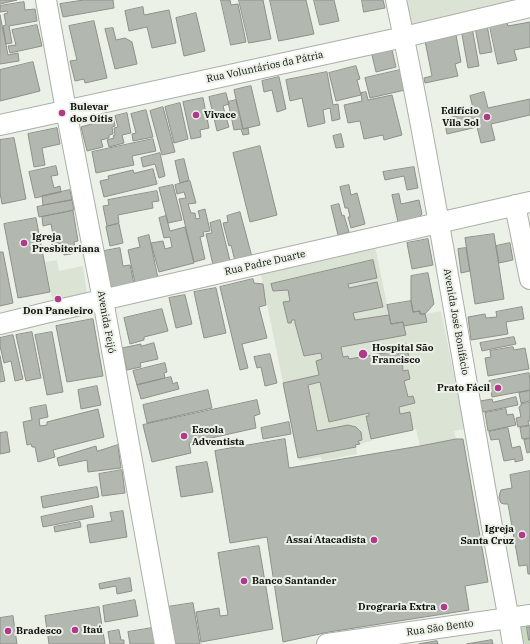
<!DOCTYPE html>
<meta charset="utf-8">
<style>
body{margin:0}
canvas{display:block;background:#ecf1e8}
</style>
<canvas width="530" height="644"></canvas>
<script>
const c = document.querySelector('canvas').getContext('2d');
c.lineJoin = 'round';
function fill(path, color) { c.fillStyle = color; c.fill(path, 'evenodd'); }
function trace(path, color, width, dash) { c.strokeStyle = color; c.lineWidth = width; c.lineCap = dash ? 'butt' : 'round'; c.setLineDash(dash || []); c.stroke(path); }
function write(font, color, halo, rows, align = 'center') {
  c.font = font + ' "IBM Plex Serif",serif'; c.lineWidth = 4; c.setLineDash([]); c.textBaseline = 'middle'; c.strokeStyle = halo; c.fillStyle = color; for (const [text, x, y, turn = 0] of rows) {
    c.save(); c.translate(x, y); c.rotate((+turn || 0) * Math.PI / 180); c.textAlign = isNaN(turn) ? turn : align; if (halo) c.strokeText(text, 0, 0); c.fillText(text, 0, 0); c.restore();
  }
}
fill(new Path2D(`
 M405 0H516L412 25 410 24Z
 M375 246 391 324 403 322 404 326 427 322 425 314 441 311 465 429 454 431 456 439 420 446 416 429 372 439V441L356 445 357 454 322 461 321 457 299 461 260 270Z
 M57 260 59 271 83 266 87 293 85 297 53 304 45 262Z`), '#dbe3d5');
fill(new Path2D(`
 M530 623V644H525L523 642 520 625Z`), '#cadac0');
const building = new Path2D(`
 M0 0H17L0 4Z
 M84 0H113L114 8 63 17 60 4Z
 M221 0H230L231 5 238 4 246 42 231 45Z
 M239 0H263L271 39 249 43Z
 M270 0H306L314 34 279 41Z
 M314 0H334L339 21 320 25Z
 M362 0H383L385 8 364 12Z
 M24 2 25 10 35 9 37 21 9 26 12 43 6 44 3 26 6 25 4 14 8 13 7 11 0 12V6Z
 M143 7 144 15 169 10 176 43 152 48 147 27 129 31 125 11Z
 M196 13 205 51 184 56 176 18Z
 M0 15 8 55 18 53 19 61 0 64Z
 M94 21 107 78 85 83 84 79 75 81 70 61 77 60 69 26Z
 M489 22H507L508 26 530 22V47L514 50 517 60 498 64Z
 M37 25 42 46 10 53 8 46 16 45 12 30Z
 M487 25 492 52 480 54 475 27Z
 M472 27 479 66 468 68 461 29Z
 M113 28 116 40 125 38 132 42 137 64 115 69 105 29Z
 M456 35 461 62 455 64 458 76 425 83 424 78 432 76 425 41Z
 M392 50 396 67 376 72 372 55Z
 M33 62 40 91 0 101V70Z
 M356 66 360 79 357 80 361 95 336 101 329 73Z
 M400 70 405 90 370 98 365 78Z
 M327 72 333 105 338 104 340 119 332 121 330 108 323 110 325 123 308 127 302 98 290 101 286 80Z
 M279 77 286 109 277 112 272 90 264 92 262 81Z
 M251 86 260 125 243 129 234 90Z
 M366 92 368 100 392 95 402 135 384 140 383 135 364 139 360 121 348 123 344 105 362 101 361 93Z
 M484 92 488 108 530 99V115L491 124 495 140 481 143 477 127 447 134 444 119 474 112 470 96Z
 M226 93 229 104 223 106 229 127 217 131 209 97Z
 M203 98 209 128 200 130 201 137 191 139 183 102Z
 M236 100 243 129 248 128 249 134 243 135 241 129 234 130 228 102Z
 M180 103 188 139 174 143 165 107Z
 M163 107 175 152 162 155 150 111Z
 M146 110 153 137 133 141 132 134 136 133 131 114Z
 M127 113 131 133 122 135 124 143 109 147 107 140 114 138 113 136 115 135 114 128 118 127 115 116Z
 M113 116 115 126 112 127 113 134 109 135V138L101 140 103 147 87 151 81 127 95 123 94 121Z
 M57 128 60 144 42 148 45 165 34 167 28 134Z
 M341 134 344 147 336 148 333 136Z
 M14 138 26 199 2 204 0 193V140Z
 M153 139 156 151 132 156 134 165 96 173 92 152Z
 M260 146 277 215 250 222 233 153Z
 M160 153 165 176 159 178 155 164 143 167 141 158Z
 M184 159 189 180 180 183 175 161Z
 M56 166 58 175 51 176 54 188 60 186 61 192 35 198 29 172Z
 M414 167 418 188 407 190 404 176 385 180 383 172Z
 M153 169 157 184 104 197 100 181 109 179 108 176 133 170 134 173Z
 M190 181 196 203 188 204 191 213H195L196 219 200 218 198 211 205 209 210 231 203 232 204 236 200 237 205 259 194 262 179 199 186 198 184 192 177 194 175 185Z
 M173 185 182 220 168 223 159 188Z
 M349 185 351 195 357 193 365 224 351 228 348 217H350L348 208H345L340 187Z
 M70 190 72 200 43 205 42 196Z
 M157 191 159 201 152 202 153 208 118 215 119 223 107 226 103 206 109 205 108 200Z
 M399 194 401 204 419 200 422 214 417 219 398 222 392 195Z
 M72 200 74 210 39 217 37 207Z
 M339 204 342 216 344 215 349 232 338 235 331 206Z
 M73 211 78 241 74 242 76 253 64 255 62 243 52 245 51 236 53 235 51 224 43 226 42 217Z
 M240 212 252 257 235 261 231 245 229 246 223 223 228 222 227 216Z
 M166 216 170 231 185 227 194 263 159 272 151 243 163 241 165 249 172 247 170 237 164 238 159 218Z
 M36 218 50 292 18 298 4 224Z
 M220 220 230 261 213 265 206 234 212 233 210 223Z
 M119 224 123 243 110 246 106 227Z
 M494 234 504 299 475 304 465 238Z
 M149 235 158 278 135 283 128 250 140 247 138 238Z
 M428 239 433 265 412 269 407 243Z
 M510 243 513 260 499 263 496 246Z
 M120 248 123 266 130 265 134 284 111 288 104 251Z
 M466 248 470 271 461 273 458 249Z
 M0 252H3L13 303 0 306Z
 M373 260 377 278 348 284 349 288 377 282 383 307 353 313 355 320 389 315 391 324 403 322 406 335 341 347 343 357 348 356 349 359 396 351 395 346 406 344 409 357 402 360 403 371 408 370 410 379 404 381 408 397 413 396 415 403 399 407 400 414 410 412 413 430 371 439 366 416H369V413L329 422 320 382 308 385 317 431 348 425 356 427 361 432 362 440 358 441 360 444 355 445 356 447 298 458 283 383 319 375 316 361 322 359 321 353 304 356 295 323V320H292L291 323H288L283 302 290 301 288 290 273 291 271 284Z
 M428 273 434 304 425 314H420V311L413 312 411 301V276Z
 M253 279 254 283 263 284 266 305 259 307 267 338 242 344 248 368 240 370 220 287Z
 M216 288 226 333 204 338 194 292Z
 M185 295 192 324 176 328 169 298Z
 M411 301 413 312 420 311V314H425L427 322 404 326 403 322 391 324 387 305Z
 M522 307 524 319 506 322 508 334 471 340 468 317 485 314 486 318 497 317 496 312Z
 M162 309 168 331 144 337V340L130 344 124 318Z
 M93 319 103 376 67 382 56 326Z
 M32 332 41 378 26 381 16 335Z
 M52 332 63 392 47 395 35 335Z
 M13 335 23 379 15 381 11 361 4 363 0 346V338Z
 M514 337 516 344 482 351 480 343Z
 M154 343 158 359 140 363 141 367 127 370 122 348 141 344V346Z
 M513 347 514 350 525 348 529 369 488 376 485 358 491 357 490 351Z
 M270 354 277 383 265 386 261 367 257 368 254 357Z
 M0 356 5 381 0 382Z
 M165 363 167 372 164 373 165 378 137 385 133 371Z
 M529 373 530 380V390L492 397 489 381Z
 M171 377 173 384 177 382 179 389 141 399 137 385Z
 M97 386 101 405 81 409 78 390Z
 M208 390 212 408 147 423 143 405Z
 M530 391V401L521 403 519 393Z
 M516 397 518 405 483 412 480 401 492 399 493 402Z
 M257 400 260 414 254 416 256 428 189 443 191 453 152 462 143 425Z
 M530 403V421H528L529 425 518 427 516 418 521 417 519 407 521 406V404Z
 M46 405 48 417 39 419 40 426 47 425V422L98 409 104 437 53 450 55 457 38 462 35 447H32L31 444 27 445 23 422 32 420 30 408Z
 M506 409 507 415 513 414 516 425 488 431 485 413Z
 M289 422 291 434 263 439 261 428Z
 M530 426V438L522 439 520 428Z
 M508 428 512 448 520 446 523 460 515 462V459L504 461 499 439 491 440 489 432Z
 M7 432 10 452 0 454V433Z
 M285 439 289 468 420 446 456 439H463L488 582 465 586 469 610 329 632 283 642 267 537 230 543 215 451Z
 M530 439V452L527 453 524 440Z
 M118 445 121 468 88 472 87 460 59 466 57 458 96 446 97 451Z
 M207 462 213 492 181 497 176 467Z
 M122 470 125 493 102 496 99 474Z
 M530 471V574H528L527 565 519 566 508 504H504L501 503 499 498 500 493 501 490 512 488 510 475Z
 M97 487 99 497 43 508 41 497Z
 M92 506 94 517 43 527 41 517Z
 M123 511 127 537 90 543 87 525 112 521 110 513Z
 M80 522 81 527 55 532 54 527Z
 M259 546 273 629 201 642 196 612 219 608 220 616 228 615 218 553Z
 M130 578 132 591 117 594 116 586 100 589 99 584Z
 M135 600 138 616 105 622 103 606Z
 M193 603 200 644H173L167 607Z
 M99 607 105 644H49L45 616Z
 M13 616 17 644H0V618Z
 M527 627H530V640H529Z
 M152 628 155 644H130L128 632Z
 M119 630 121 640H124V644H110L108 632Z
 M492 640 493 644H467Z
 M437 641 438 644H419Z`);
fill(building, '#b2b7af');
trace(building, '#8d918a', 1);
const minor = new Path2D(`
 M46 0 66 110 103 300 165 644
 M396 0C432 171 459 343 490 515 497 558 506 601 513 644
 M0 125 404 37 530 7
 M515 205 530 279
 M0 324 45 313 530 202
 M327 644 530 615`);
trace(minor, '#abafa8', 22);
trace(minor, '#fff', 20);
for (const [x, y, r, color] of [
 [62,113,4,"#b2388c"],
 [196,115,4,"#b2388c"],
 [487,117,4,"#b2388c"],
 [24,243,4,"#b2388c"],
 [58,299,4,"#b2388c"],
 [363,354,5,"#b2388c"],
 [498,388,4,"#b2388c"],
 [184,436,4,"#b2388c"],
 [522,535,4,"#b2388c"],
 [374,540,4,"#b2388c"],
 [244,581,4,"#b2388c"],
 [444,607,4,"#b2388c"],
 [75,630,4,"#b2388c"],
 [8,631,4,"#b2388c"]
]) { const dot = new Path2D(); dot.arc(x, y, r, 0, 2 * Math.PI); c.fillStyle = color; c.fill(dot); trace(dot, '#ecf1e8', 1.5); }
write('10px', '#0f100e', '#ecf1e8', [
 ["Rua Voluntários da Pátria",265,67,-12],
 ["Rua Padre Duarte",265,263,-13],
 ["Avenida Feijó",106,322,80],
 ["Avenida José Bonifácio",456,322,80],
 ["Rua São Bento",440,628,-8]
]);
write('bold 10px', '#0f100e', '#ecf1e8', [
 ["Bulevar",70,107],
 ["dos Oitis",70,119],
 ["Edifício",479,111,"right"],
 ["Vila Sol",479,123,"right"],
 ["Vivace",204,115],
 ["Igreja",32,237],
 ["Presbiteriana",32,249],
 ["Don Paneleiro",58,311,"center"],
 ["Hospital São",372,348],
 ["Francisco",372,360],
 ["Prato Fácil",490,388,"right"],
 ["Escola",192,430],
 ["Adventista",192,442],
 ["Igreja",514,529,"right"],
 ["Santa Cruz",514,541,"right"],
 ["Assaí Atacadista",366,540,"right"],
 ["Banco Santander",252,581],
 ["Drograria Extra",436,607,"right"],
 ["Itaú",83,630],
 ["Bradesco",16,631]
], 'left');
</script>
